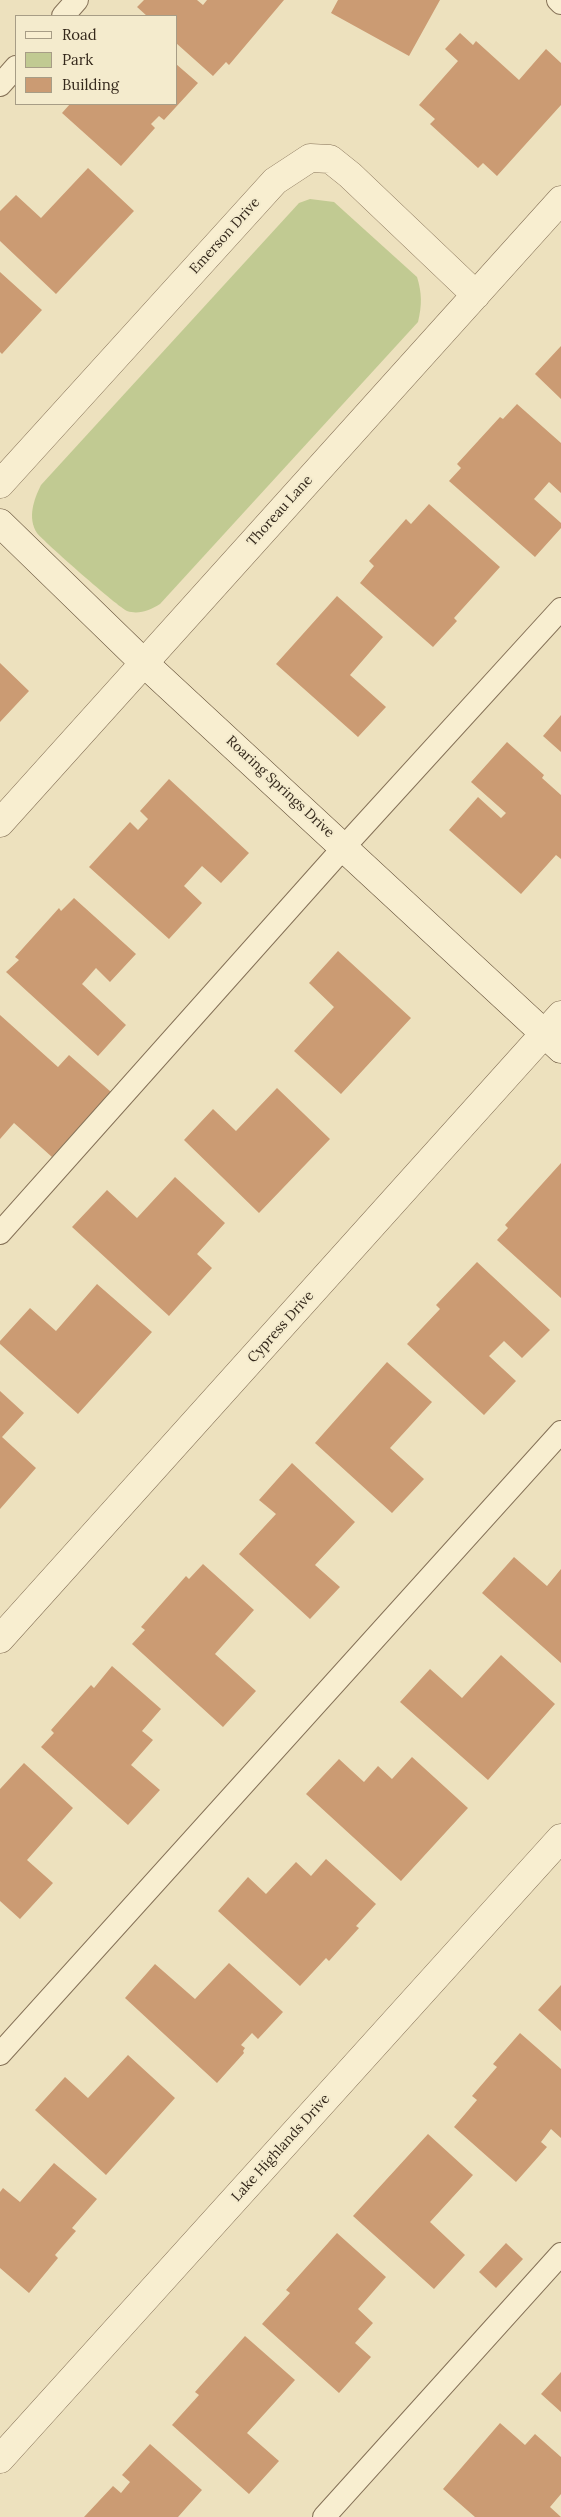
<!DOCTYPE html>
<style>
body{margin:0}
#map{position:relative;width:561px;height:2517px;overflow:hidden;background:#ede1be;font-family:Lora,serif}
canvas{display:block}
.legend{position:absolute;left:15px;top:15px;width:162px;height:90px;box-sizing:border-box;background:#f4ebcd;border:1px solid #a79d86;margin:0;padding:6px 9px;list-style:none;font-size:15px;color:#34281b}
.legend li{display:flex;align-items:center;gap:10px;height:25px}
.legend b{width:25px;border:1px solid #a79d86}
</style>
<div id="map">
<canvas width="561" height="2517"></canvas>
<ul class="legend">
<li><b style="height:6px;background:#f8eed0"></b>Road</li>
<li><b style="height:14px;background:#c1ca92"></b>Park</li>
<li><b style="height:14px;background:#cb9b73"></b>Building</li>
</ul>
</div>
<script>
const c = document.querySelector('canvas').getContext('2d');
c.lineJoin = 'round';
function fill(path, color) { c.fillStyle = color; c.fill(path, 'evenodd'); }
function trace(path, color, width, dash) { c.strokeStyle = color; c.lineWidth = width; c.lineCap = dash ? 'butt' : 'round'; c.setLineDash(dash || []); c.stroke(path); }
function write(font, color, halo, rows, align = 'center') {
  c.font = font + ' Lora,serif'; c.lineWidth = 4; c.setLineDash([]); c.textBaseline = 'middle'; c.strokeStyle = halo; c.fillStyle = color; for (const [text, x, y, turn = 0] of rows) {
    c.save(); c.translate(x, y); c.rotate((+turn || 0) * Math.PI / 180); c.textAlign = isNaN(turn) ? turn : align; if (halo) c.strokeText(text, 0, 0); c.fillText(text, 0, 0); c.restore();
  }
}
fill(new Path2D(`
 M310 199 334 202 417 277C422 293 422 305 418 322L160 604C150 610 139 615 127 611 119 608 43 541 37 533 27 518 34 499 41 485L299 203Z`), '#c1ca92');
fill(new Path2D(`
 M144 0H197L203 5 207 0H284L229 65 226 62 213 76 176 43V16H147L137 7Z
 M338 0H440L409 56 331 13Z
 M460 33 473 45 476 41 519 80 546 49 561 63V105L497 176 483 163 478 168 430 124 435 119 419 105 458 61 445 49Z
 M176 64 198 83 164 120 159 116 151 124 155 128 121 166 62 113 70 104H176Z
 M88 168 134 211 56 294 0 241V211L16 195 41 218Z
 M0 272 42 310 2 354 0 352Z
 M561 346V399L535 374Z
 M517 404 561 443V493L549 482 534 499 561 523V528L535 557 449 481 461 468 457 464 500 417 503 419Z
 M429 504 500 567 454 618 457 621 433 647 360 583 374 566 369 561 406 519 411 524Z
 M337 596 383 637 350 675 386 707 358 737 276 664Z
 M0 663 29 691 0 722Z
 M561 715V752L543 736Z
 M507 742 544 775 542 778 561 795V859L556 855 521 894 449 830 478 797 501 818 506 813 471 782Z
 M169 779 249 853 221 883 202 866 184 886 202 903 169 939 89 867 130 822 138 830 148 819 140 811Z
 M74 898 136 954 110 982 96 968 82 984 126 1025 98 1056 6 972 19 960 15 957 59 908 61 911Z
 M338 951 411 1018 341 1094 294 1051 334 1007 309 983Z
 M0 1015 58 1067 69 1055 111 1092 52 1157 14 1123 0 1139Z
 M277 1088 330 1139 259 1213 184 1140 213 1109 236 1131Z
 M561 1163V1298L497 1240 508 1228 505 1225Z
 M175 1177 225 1223 197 1254 212 1268 169 1316 72 1227 107 1190 137 1218Z
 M477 1262 550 1330 522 1358 504 1341 489 1356 516 1381 484 1415 407 1344 440 1309 436 1305Z
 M97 1284 152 1332 78 1414 0 1344V1341L30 1308 56 1331Z
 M387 1362 432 1402 390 1448 424 1479 392 1513 315 1443Z
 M0 1391 24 1413 2 1437 36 1468 0 1509Z
 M292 1463 355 1522 315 1565 340 1587 310 1619 239 1554 276 1514 259 1500Z
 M514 1557 547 1586 561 1569V1663L482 1593Z
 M203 1564 254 1610 215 1654 256 1691 223 1727 132 1644 145 1630 141 1627 186 1576 189 1579Z
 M501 1655 555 1704 488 1780 400 1702 430 1669 462 1698Z
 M112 1666 161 1709 142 1731 153 1740 131 1765 160 1790 128 1825 41 1747 54 1733 51 1730 91 1685 94 1688Z
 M412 1757 468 1808 401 1881 306 1794 339 1759 364 1782 378 1766 392 1779Z
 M24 1763 73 1808 27 1860 53 1883 20 1919 0 1901V1789Z
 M326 1859 376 1904 356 1926 359 1928 329 1961 326 1958 300 1986 218 1911 248 1877 266 1894 296 1862 311 1876Z
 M229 1963 283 2012 258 2039 252 2033 241 2045 245 2048 243 2051 244 2053 217 2083 125 1998 155 1964 195 1999Z
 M561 1985V2031L538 2010Z
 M520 2033 561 2069V2138L551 2129 541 2142 547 2147 516 2182 454 2127 477 2100 472 2096 497 2067 493 2064Z
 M128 2055 175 2098 106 2175 35 2110 65 2077 88 2098Z
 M428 2134 473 2175 430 2222 465 2255 434 2289 353 2216Z
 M54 2163 97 2199 72 2228 76 2231 55 2255 58 2258 29 2293 0 2268V2192L3 2188 20 2202Z
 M337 2233 386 2277 358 2309 373 2323 355 2343 371 2357 339 2393 262 2324 290 2293 286 2290Z
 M506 2243 523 2259 496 2288 479 2272Z
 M245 2336 295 2380 247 2433 279 2461 249 2494 172 2425 199 2395 195 2392Z
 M561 2372V2412L541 2394Z
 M500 2423 525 2445 535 2434 561 2457V2494L550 2507 561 2517H475L443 2489Z
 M150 2444 202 2490 178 2517H84L113 2486 121 2493 130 2482 122 2475Z`), '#cb9b73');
const lane = new Path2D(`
 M558 0 561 3
 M63 16 77 0
 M0 85 16 67
 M0 1233 344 847 561 609
 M0 2054 561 1432
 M324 2517 561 2254`);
const street = new Path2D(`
 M0 484 275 181 310 158 330 159 350 175 476 295
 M0 823 561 200
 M0 1639 561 1015
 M0 2459 561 1838`);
const secondary = new Path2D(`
 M0 523 144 663 561 1049`);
trace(lane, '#857157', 24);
trace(street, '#857157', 29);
trace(secondary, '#66523a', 29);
trace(lane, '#f8eed0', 22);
trace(street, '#f8eed0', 28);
trace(secondary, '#f8eed0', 28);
write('14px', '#34281b', '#f4ebcd', [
 ["Emerson Drive",225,236,-48],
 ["Thoreau Lane",280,511,-48],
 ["Roaring Springs Drive",280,787,43],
 ["Cypress Drive",281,1327,-48],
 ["Lake Highlands Drive",281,2148,-48]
]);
</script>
